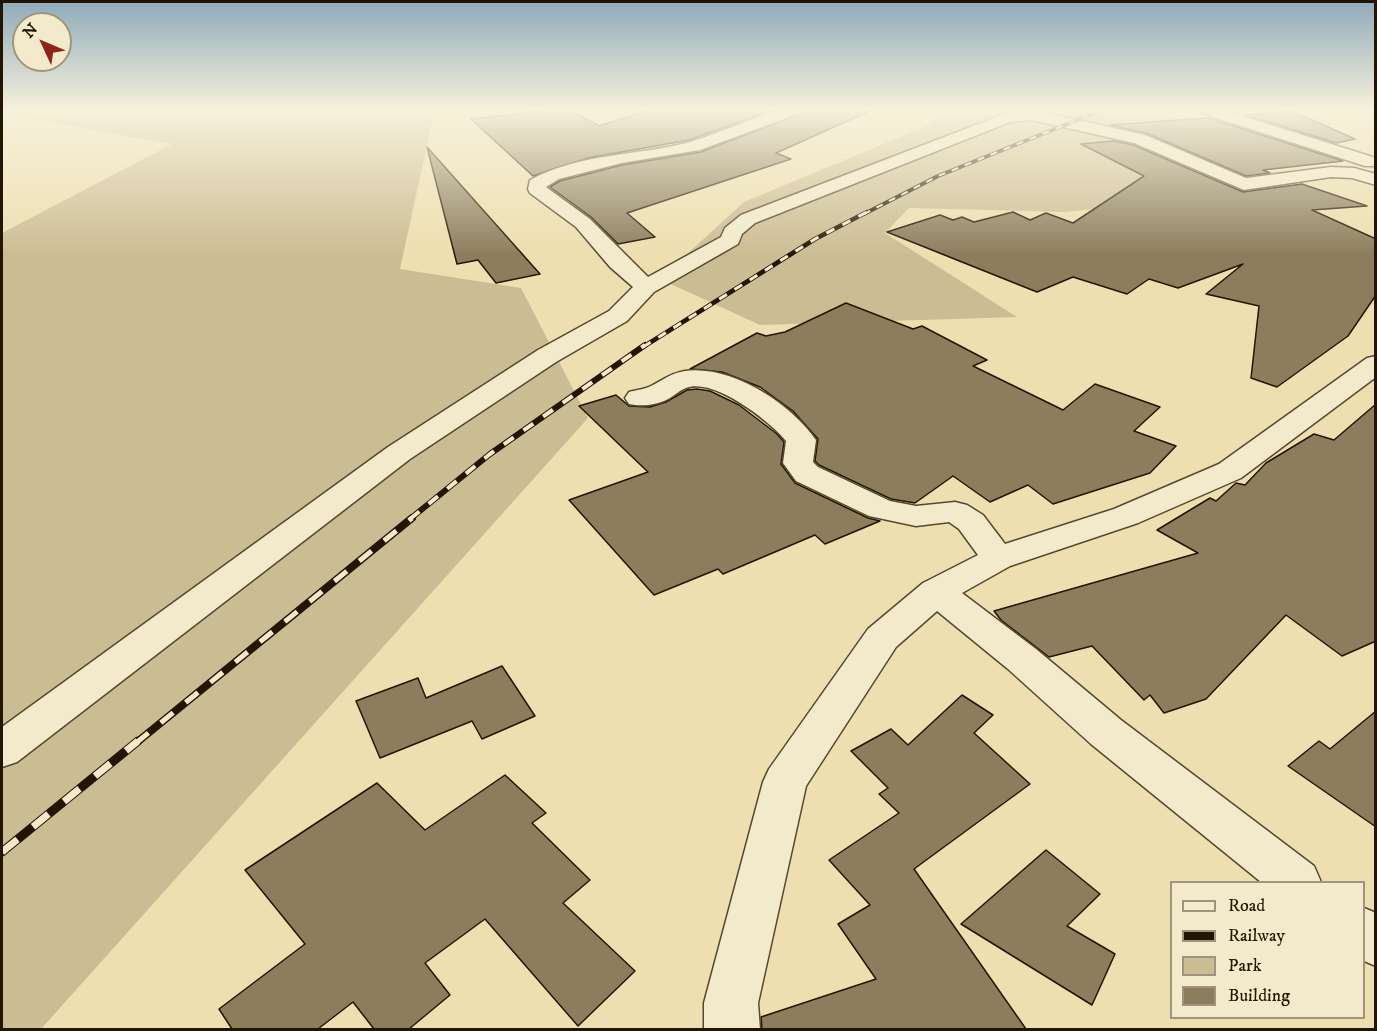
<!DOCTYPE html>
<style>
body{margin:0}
#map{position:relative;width:1377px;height:1031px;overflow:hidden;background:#eddfb0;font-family:"IM FELL DW Pica",serif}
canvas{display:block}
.frame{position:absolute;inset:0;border:3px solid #231503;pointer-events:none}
.legend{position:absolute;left:1170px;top:881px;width:195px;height:138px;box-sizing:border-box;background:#f3eacc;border:2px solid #a0957c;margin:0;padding:8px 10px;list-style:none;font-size:18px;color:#231503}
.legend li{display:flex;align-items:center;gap:12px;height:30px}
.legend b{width:30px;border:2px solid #a0957c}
.north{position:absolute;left:12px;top:12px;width:60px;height:60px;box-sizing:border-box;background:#f3eacc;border:2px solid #a0957c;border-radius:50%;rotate:314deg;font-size:16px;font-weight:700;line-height:24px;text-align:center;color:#231503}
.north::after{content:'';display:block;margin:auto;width:21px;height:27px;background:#8f2418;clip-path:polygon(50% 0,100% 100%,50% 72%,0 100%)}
</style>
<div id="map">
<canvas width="1377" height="1031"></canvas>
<div class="frame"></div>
<ul class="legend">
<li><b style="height:8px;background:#f3eacc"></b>Road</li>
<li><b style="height:8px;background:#231503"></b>Railway</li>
<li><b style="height:16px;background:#cbbd93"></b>Park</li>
<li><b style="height:16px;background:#8c7e5d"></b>Building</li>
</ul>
<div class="north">N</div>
</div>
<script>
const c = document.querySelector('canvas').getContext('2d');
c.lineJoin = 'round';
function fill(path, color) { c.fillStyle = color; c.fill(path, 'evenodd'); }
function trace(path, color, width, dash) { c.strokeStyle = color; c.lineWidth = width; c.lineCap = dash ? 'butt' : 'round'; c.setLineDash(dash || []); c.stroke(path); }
fill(new Path2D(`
 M2 110H432L434 113 400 269 521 288 588 418 41 1029 2 1030V233L172 144 2 114Z
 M943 110H1051L1057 114C1106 107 1143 112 1191 121L1189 142 1126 164 1159 183 1150 203 1065 212 909 208 885 233 1017 317 760 325 660 279 744 202 929 125Z`), '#cbbd93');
const building = new Path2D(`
 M547 110H570L599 126 649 110H772L689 140 588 158 533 176 471 119Z
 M810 110H872L776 153 791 159 627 213 655 237 618 244 591 217 550 187 560 181 622 165 701 152Z
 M1292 111 1355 139 1336 143 1246 115Z
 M1208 118 1343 161 1263 170 1270 173 1246 176 1146 133 1110 125Z
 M1114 141 1133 145 1243 192 1302 184 1367 206 1312 210 1376 239V295L1348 336 1277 387 1251 378 1259 306 1206 294 1243 264 1178 288 1149 279 1127 294 1073 277 1037 292 887 232 940 215 953 220 962 217 974 222 1013 212 1030 220 1046 213 1073 223 1144 176 1081 144Z
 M427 147 540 274 496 283 478 260 457 264Z
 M846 303 913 329 922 326 987 360 973 366 1063 410 1095 384 1160 407 1134 431 1176 446 1150 473 1053 504 1028 485 990 502 953 476 915 503 891 499 819 465 815 461 818 439 793 411 760 387 722 372 690 369 757 333 766 336 785 332Z
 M697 389 710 391 739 405 777 434 784 442 781 464 795 483 868 518 880 521 825 544 815 535 723 574 718 569 654 595 569 500 648 472 579 406 616 395 629 406 650 407 666 402 687 390Z
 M1376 404V641L1342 656 1286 615 1206 699 1164 713 1150 695 1144 700 1092 646 1049 657 1001 620 994 611 1198 553 1157 530 1210 498 1216 501 1236 483 1245 485 1266 463 1314 434 1334 440Z
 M502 666 535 716 482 739 472 721 380 758 356 701 418 678 426 698Z
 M962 695 993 715 974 733 1030 784 914 869 1026 1029H762L761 1017 876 979 838 924 870 905 829 860 899 813 879 794 888 788 851 751 891 729 908 745Z
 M1376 711V827L1288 766 1319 741 1330 749Z
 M505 775 546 813 532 823 590 880 563 903 635 971 578 1026 485 919 425 963 450 995 409 1029H374L353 1002 318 1029H232L219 1009 305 944 245 870 377 783 425 830Z
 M1046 850 1100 894 1067 926 1115 954 1092 1005 961 924Z`);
fill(building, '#8c7e5d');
trace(building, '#231503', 1.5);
const minor = new Path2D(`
 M782 110H808L700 150 622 163 559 179 546 187 590 219 648 277 721 237 725 228 741 215 1007 113 1032 110 1145 135 1246 178 1331 167 1354 168 1376 174V185L1352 178 1331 177 1244 190 1134 143 1032 120 1010 122 755 223 742 234 738 244 654 292 627 321 556 362 410 459 17 762 2 767V727L388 447 538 350 609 311 633 287 610 267 576 227 530 193 528 189 530 180C579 153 638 156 690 142 721 133 750 118 782 110Z
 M1199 110H1223L1376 158V166H1365L1201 113Z
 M1376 356V377L1241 478 1138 523 1010 566 962 593 1036 649 1121 720 1314 866 1321 882H1261L1091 744 1008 669 937 611 896 647 806 786 758 1003 760 1030H704V1003L763 782 769 769 868 629 923 583 978 555 959 529 949 522 916 526 869 516 796 481 783 463 786 441C770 421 713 377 686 388 680 390 675 395 670 398 658 405 642 407 629 404L625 398 629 392C636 390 645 389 651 386 663 380 671 373 685 371 732 365 790 403 816 440L813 462 818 467 890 501 916 506 955 502 967 505 983 515 1005 544 1114 509 1219 464 1367 358Z
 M1364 908 1376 913V966L1364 961Z`);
trace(minor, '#56482e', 3);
fill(minor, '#f3eacc');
const railFar4 = new Path2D(`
 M864 214 938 176 1102 110`);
const railFar3 = new Path2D(`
 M643 347 815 239 867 212`);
const railFar2 = new Path2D(`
 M410 519 490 454 645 345`);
const railFar1 = new Path2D(`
 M136 743 412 518`);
const rail = new Path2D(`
 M2 852 138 741`);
trace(railFar4, '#231503', 4);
trace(railFar3, '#231503', 4.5);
trace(railFar2, '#231503', 6);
trace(railFar1, '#231503', 8);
trace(rail, '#231503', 9);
trace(railFar4, '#f3eacc', 2, [7]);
trace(railFar3, '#f3eacc', 3, [9]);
trace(railFar2, '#f3eacc', 4, [12]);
trace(railFar1, '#f3eacc', 5, [16]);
trace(rail, '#f3eacc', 7, [20]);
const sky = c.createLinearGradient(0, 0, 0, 255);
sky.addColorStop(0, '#8eaaba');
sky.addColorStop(0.43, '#f7f1db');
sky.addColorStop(1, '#f7f1db00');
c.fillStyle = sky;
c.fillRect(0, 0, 1377, 255);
</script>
